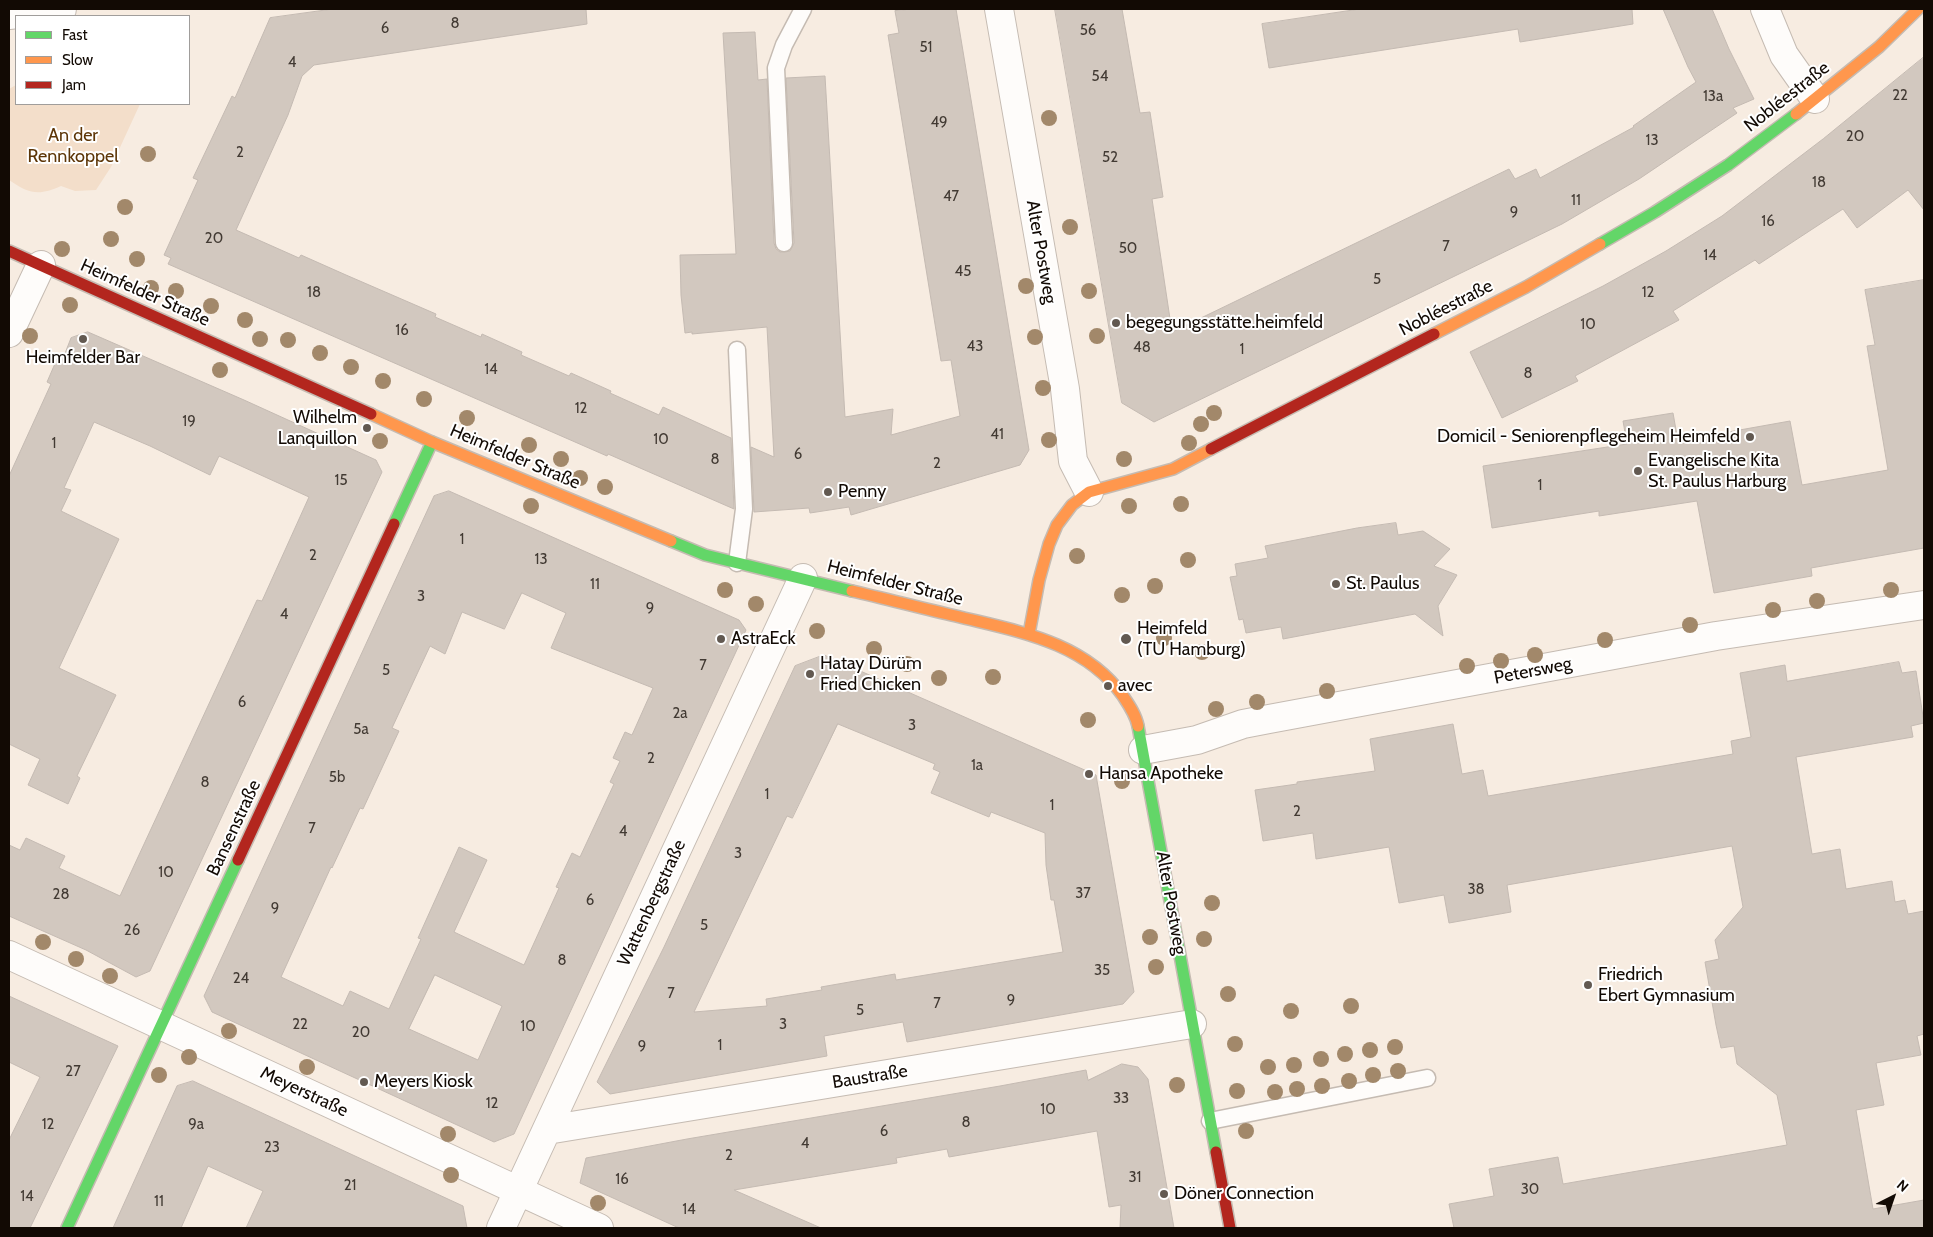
<!DOCTYPE html>
<meta charset="utf-8">
<style>
body{margin:0}
#map{position:relative;width:1933px;height:1237px;overflow:hidden;background:#f7ece1;font-family:Cabin,sans-serif}
canvas{display:block}
.frame{position:absolute;inset:0;border:10px solid #120a04;pointer-events:none}
.legend{position:absolute;left:15px;top:15px;width:175px;height:90px;box-sizing:border-box;background:#fff;border:1px solid #a09d9b;margin:0;padding:6px 9px;list-style:none;font-size:15px;color:#120a04}
.legend li{display:flex;align-items:center;gap:10px;height:25px}
.legend b{width:25px;border:1px solid #a09d9b}
.north{position:absolute;left:1868px;top:1172px;width:50px;height:50px;-webkit-text-stroke:4px #fff;paint-order:stroke;rotate:41deg;font-size:14px;font-weight:700;line-height:20px;text-align:center;color:#120a04}
.north::after{content:'';display:block;margin:auto;width:18px;height:22px;background:#120a04;clip-path:polygon(50% 0,100% 100%,50% 72%,0 100%)}
</style>
<div id="map">
<canvas width="1933" height="1237"></canvas>
<div class="frame"></div>
<ul class="legend">
<li><b style="height:6px;background:#63d668"></b>Fast</li>
<li><b style="height:6px;background:#ff974d"></b>Slow</li>
<li><b style="height:6px;background:#b3261e"></b>Jam</li>
</ul>
<div class="north">N</div>
</div>
<script>
const c = document.querySelector('canvas').getContext('2d');
c.lineJoin = 'round';
function fill(path, color) { c.fillStyle = color; c.fill(path, 'evenodd'); }
function trace(path, color, width, dash) { c.strokeStyle = color; c.lineWidth = width; c.lineCap = dash ? 'butt' : 'round'; c.setLineDash(dash || []); c.stroke(path); }
function write(font, color, halo, rows, align = 'center') {
  c.font = font + ' Cabin,sans-serif'; c.lineWidth = 4; c.setLineDash([]); c.textBaseline = 'middle'; c.strokeStyle = halo; c.fillStyle = color; for (const [text, x, y, turn = 0] of rows) {
    c.save(); c.translate(x, y); c.rotate((+turn || 0) * Math.PI / 180); c.textAlign = isNaN(turn) ? turn : align; if (halo) c.strokeText(text, 0, 0); c.fillText(text, 0, 0); c.restore();
  }
}
fill(new Path2D(`
 M16 85V104H140L111 167 96 190 75 191 61 186C39 196 29 194 9 180V89Z`), '#f3deca');
const building = new Path2D(`
 M333 9H586L587 24 314 65 302 76 288 115 236 230 299 258 301 255 346 275 436 314 435 317 481 337 482 334 522 352 521 355 569 376 571 373 611 391 610 393 659 415 663 407 731 438 734 509 608 454 607 456 168 264 171 258 164 255 198 180 193 178 232 96 235 98 270 18Z
 M912 9H956L1029 450 1020 465 851 515 849 507 810 513 809 508 754 512 751 447 774 457 767 327 692 334V332L685 333 681 295 680 255 736 254 723 33 755 32 758 80 767 79 774 243 776 249 780 252 790 251 794 243 786 78 825 76 845 417 893 409 891 435 960 416 951 360 941 361 888 35 899 33 895 11Z
 M1055 9H1122L1140 113 1150 112 1163 197 1152 199 1172 332 1509 169 1515 179 1536 169 1540 178 1634 127 1633 126 1696 82 1688 67 1663 9H1712L1729 49 1754 99 1733 108 1737 113 1639 179 1562 224 1154 422 1122 403Z
 M1360 9H1632L1633 24 1520 42 1518 29 1269 68 1262 24Z
 M1924 57V210L1908 190 1857 228 1843 209 1759 264 1755 260 1673 311 1679 320 1575 376 1578 381 1502 418 1470 352 1603 286 1666 251 1722 216 1823 139Z
 M1924 280V548L1811 568 1812 576 1714 593 1697 501 1599 516V511L1492 528 1483 466 1627 444 1623 421 1673 413 1678 441 1790 421 1802 485 1888 470 1867 346 1875 345 1865 290Z
 M88 332 244 400 376 460 382 472 150 971 136 977 86 950 9 916V845L20 850 26 838 65 856 59 868 120 896 257 600 262 601 309 497 219 456 210 475 150 446 94 422 64 488 71 490 61 511 119 539 59 668 116 695 77 776 80 778 68 804 28 785 40 759 9 744V476L51 384 47 382 57 359 62 361 71 338Z
 M449 491 739 620 746 630 514 1134 494 1142 212 1012 204 996 434 496ZM522 593 566 613 551 648 653 688 632 735 625 732 613 758 620 761 610 782 614 784 580 857 572 853 556 887 559 888 524 965 454 932 487 860 459 847 418 938 421 939 389 1009 350 991 343 1006 281 977 331 867 332 868 360 808 363 809 399 731 392 728 430 646 445 654 462 612 504 629ZM435 975 502 1006 478 1060 409 1029Z
 M1396 523 1398 535 1423 531 1450 549 1434 566 1457 575 1438 606 1443 636 1415 614 1283 639 1281 627 1246 633 1243 619 1239 620 1230 577 1237 576 1235 564 1268 558 1265 546 1357 528Z
 M824 655 1096 775 1134 992 1123 1004 907 1042 903 1022 824 1036 827 1056 610 1094 597 1082 664 947 795 666ZM838 724 935 764 933 769 940 772 931 793 989 817 991 812 1045 833 1046 865 1051 900H1054L1063 952 896 980 895 974 821 987 822 990 766 999 767 1006 694 1012 787 816 792 818Z
 M1899 662 1902 673 1916 671 1924 723 1911 726 1913 737 1796 757 1812 854 1840 849 1846 889 1892 881 1895 902 1905 900 1908 914 1924 911V1034L1917 1036 1921 1055 1876 1063 1884 1105 1856 1110 1873 1209 1924 1200V1228H1454L1449 1204 1494 1196 1489 1169 1558 1157 1563 1184 1787 1145 1777 1095 1737 1064 1734 1046 1721 1048 1716 1025 1705 962 1719 959 1715 940 1743 907 1732 846 1507 885 1511 912 1449 923 1444 895 1399 903 1389 847 1316 859 1313 833 1263 841 1255 790 1297 784V782L1375 771 1370 739 1453 724 1462 774 1483 770 1488 796 1733 754 1731 741 1751 737 1740 673 1785 665 1787 681Z
 M9 996 118 1046 30 1228H9V1140L40 1077 9 1062Z
 M1122 1064 1138 1067 1148 1079 1174 1228H1120L1121 1205 1109 1207 1097 1131 949 1157 947 1149 896 1158 897 1163 734 1190 821 1228H679L580 1183 586 1158 687 1139 1000 1086 1086 1070 1088 1080Z
 M193 1081 463 1206 467 1228H246L263 1191 208 1166 181 1228H113L177 1086Z`);
fill(building, '#d2c8bf');
trace(building, '#c4bab2', 1);
const lane = new Path2D(`
 M784 243 776 68 784 45 803 9
 M737 563 744 509 737 350
 M1210 1121 1427 1078`);
const street = new Path2D(`
 M999 9 1065 389 1073 461 1089 492
 M1765 9 1784 55 1815 99
 M9 15 62 9
 M9 333 41 265
 M1143 750 1197 740 1243 724 1269 719 1716 636 1924 605
 M9 955 599 1228
 M547 1130 1192 1024
 M501 1228 803 578`);
const fast = new Path2D(`
 M1600 244 1655 212 1728 165 1796 114
 M394 524 432 442
 M671 541 705 555 852 591
 M1138 726 1216 1152
 M67 1228 238 860`);
const slow = new Path2D(`
 M1796 114 1879 47 1918 9
 M1434 334 1526 287 1600 244
 M371 414 432 442 671 541
 M852 591C887 599 921 608 956 616 1016 631 1084 641 1123 696 1129 705 1136 715 1138 726
 M1029 634 1039 580 1049 544 1057 525 1072 505 1089 492 1173 469 1211 449`);
const jam = new Path2D(`
 M9 251 371 414
 M1211 449 1434 334
 M238 860 394 524
 M1216 1152 1230 1228`);
trace(lane, '#c5bbb2', 19);
trace(street, '#c5bbb2', 30);
trace(fast, '#c5bbb2', 14);
trace(slow, '#c5bbb2', 14);
trace(jam, '#c5bbb2', 14);
trace(lane, '#fefcfa', 16);
trace(street, '#fefcfa', 28);
trace(fast, '#63d668', 11);
trace(slow, '#ff974d', 11);
trace(jam, '#b3261e', 11);
c.fillStyle = '#a2886a';
for (const [x, y] of [
 [1049,118],
 [148,154],
 [125,207],
 [1070,227],
 [111,239],
 [62,249],
 [137,259],
 [1026,286],
 [151,288],
 [176,291],
 [1089,291],
 [70,305],
 [211,306],
 [245,320],
 [30,336],
 [1097,336],
 [1035,337],
 [260,339],
 [288,340],
 [320,353],
 [351,367],
 [220,370],
 [383,381],
 [1043,388],
 [424,399],
 [1214,413],
 [467,418],
 [1201,424],
 [1049,440],
 [380,441],
 [1189,443],
 [529,445],
 [561,459],
 [1124,459],
 [580,478],
 [605,487],
 [1181,504],
 [531,506],
 [1129,506],
 [1077,556],
 [1188,560],
 [1155,586],
 [725,590],
 [1891,590],
 [1122,595],
 [1817,601],
 [756,604],
 [1773,610],
 [1690,625],
 [817,631],
 [1164,638],
 [1605,640],
 [874,649],
 [1202,652],
 [1535,655],
 [1501,661],
 [907,664],
 [1467,666],
 [993,677],
 [939,678],
 [1327,691],
 [1257,702],
 [1216,709],
 [1088,720],
 [1122,781],
 [1212,903],
 [1150,937],
 [1204,939],
 [43,942],
 [76,959],
 [1156,967],
 [110,976],
 [1228,994],
 [1351,1006],
 [1291,1011],
 [229,1031],
 [1235,1044],
 [1395,1047],
 [1370,1050],
 [1345,1054],
 [189,1057],
 [1321,1059],
 [1294,1065],
 [307,1067],
 [1268,1067],
 [1398,1071],
 [159,1075],
 [1373,1075],
 [1349,1081],
 [1177,1085],
 [1322,1086],
 [1297,1089],
 [1237,1091],
 [1275,1092],
 [1246,1131],
 [448,1134],
 [451,1175],
 [598,1203]
]) { c.beginPath(); c.arc(x, y, 8, 0, 2 * Math.PI); c.fill(); }
for (const [x, y, r, color] of [
 [1116,323,5,"#625951"],
 [83,339,5,"#625951"],
 [367,428,5,"#625951"],
 [1750,437,5,"#625951"],
 [1638,471,5,"#625951"],
 [828,492,5,"#625951"],
 [1336,584,5,"#625951"],
 [721,639,5,"#625951"],
 [1126,639,6,"#625951"],
 [810,674,5,"#625951"],
 [1108,686,5,"#625951"],
 [1089,774,5,"#625951"],
 [1588,985,5,"#625951"],
 [364,1082,5,"#625951"],
 [1164,1194,5,"#625951"]
]) { const dot = new Path2D(); dot.arc(x, y, r, 0, 2 * Math.PI); c.fillStyle = color; c.fill(dot); trace(dot, '#fff', 2); }
write('15px', '#423a33', null, [
 ["8",455,24],
 ["6",385,29],
 ["56",1088,31],
 ["51",926,48],
 ["4",292,63],
 ["54",1100,77],
 ["22",1900,96],
 ["13a",1713,97],
 ["49",939,123],
 ["20",1855,137],
 ["13",1652,141],
 ["2",240,153],
 ["52",1110,158],
 ["18",1819,183],
 ["47",951,197],
 ["11",1576,201],
 ["9",1514,213],
 ["16",1768,222],
 ["20",214,239],
 ["7",1446,247],
 ["50",1128,249],
 ["14",1710,256],
 ["45",963,272],
 ["5",1377,280],
 ["18",314,293],
 ["12",1648,293],
 ["10",1588,325],
 ["16",402,331],
 ["43",975,347],
 ["48",1142,348],
 ["1",1242,350],
 ["14",491,370],
 ["8",1528,374],
 ["12",581,409],
 ["19",189,422],
 ["41",997,435],
 ["10",661,440],
 ["1",54,444],
 ["6",798,455],
 ["8",715,460],
 ["2",937,464],
 ["15",341,481],
 ["1",1540,486],
 ["1",462,540],
 ["2",313,556],
 ["13",541,560],
 ["11",595,585],
 ["3",421,597],
 ["9",650,609],
 ["4",284,615],
 ["7",703,666],
 ["5",386,671],
 ["6",242,703],
 ["2a",680,714],
 ["3",912,726],
 ["5a",361,730],
 ["2",651,759],
 ["1a",977,766],
 ["5b",337,778],
 ["8",205,783],
 ["1",767,795],
 ["1",1052,806],
 ["2",1297,812],
 ["7",312,829],
 ["4",623,832],
 ["3",738,854],
 ["10",166,873],
 ["38",1476,890],
 ["37",1083,894],
 ["28",61,895],
 ["6",590,901],
 ["9",275,909],
 ["5",704,926],
 ["26",132,931],
 ["8",562,961],
 ["35",1102,971],
 ["24",241,979],
 ["7",671,994],
 ["9",1011,1001],
 ["7",937,1004],
 ["5",860,1011],
 ["22",300,1025],
 ["3",783,1025],
 ["10",528,1027],
 ["20",361,1033],
 ["1",720,1046],
 ["9",642,1047],
 ["27",73,1072],
 ["33",1121,1099],
 ["12",492,1104],
 ["10",1048,1110],
 ["8",966,1123],
 ["12",48,1125],
 ["9a",196,1125],
 ["6",884,1132],
 ["4",805,1144],
 ["23",272,1148],
 ["2",729,1156],
 ["31",1135,1178],
 ["16",622,1180],
 ["21",350,1186],
 ["30",1530,1190],
 ["14",27,1197],
 ["11",159,1202],
 ["14",689,1210]
]);
write('18px', '#120a04', '#fff', [
 ["Nobléestraße",1787,97,-38],
 ["Alter Postweg",1041,252,80],
 ["Heimfelder Straße",145,293,24],
 ["Nobléestraße",1446,308,-27],
 ["Heimfelder Straße",515,457,23],
 ["Heimfelder Straße",895,583,14],
 ["Petersweg",1533,671,-11],
 ["Bansenstraße",234,828,-65],
 ["Wattenbergstraße",652,903,-65],
 ["Alter Postweg",1171,903,80],
 ["Baustraße",870,1077,-9],
 ["Meyerstraße",304,1092,25]
]);
write('18px', '#5d3608', '#fff', [
 ["An der",73,136],
 ["Rennkoppel",73,157]
]);
write('18px', '#120a04', '#fff', [
 ["begegungsstätte.heimfeld",1126,323],
 ["Heimfelder Bar",83,358,"center"],
 ["Wilhelm",357,418,"right"],
 ["Lanquillon",357,439,"right"],
 ["Domicil - Seniorenpflegeheim Heimfeld",1740,437,"right"],
 ["Evangelische Kita",1648,461],
 ["St. Paulus Harburg",1648,482],
 ["Penny",838,492],
 ["St. Paulus",1346,584],
 ["Heimfeld",1137,629],
 ["(TU Hamburg)",1137,650],
 ["AstraEck",731,639],
 ["Hatay Dürüm",820,664],
 ["Fried Chicken",820,685],
 ["avec",1118,686],
 ["Hansa Apotheke",1099,774],
 ["Friedrich",1598,975],
 ["Ebert Gymnasium",1598,996],
 ["Meyers Kiosk",374,1082],
 ["Döner Connection",1174,1194]
], 'left');
</script>
